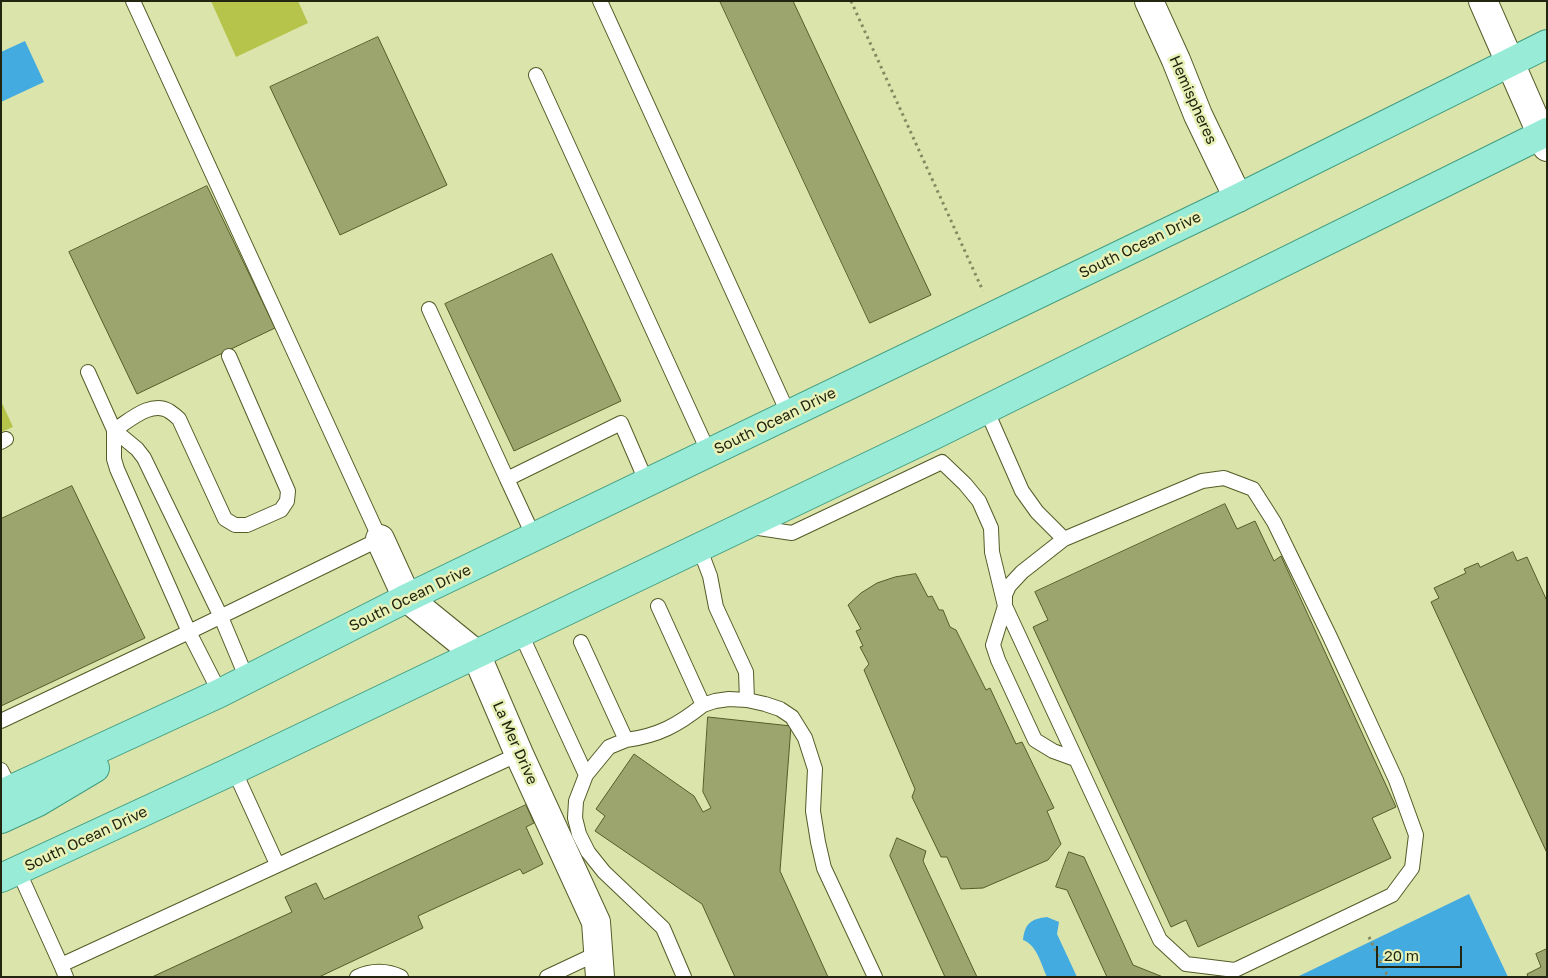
<!DOCTYPE html>
<style>
body{margin:0}
#map{position:relative;width:1548px;height:978px;overflow:hidden;background:#dbe4ab;font-family:"Golos Text",sans-serif}
canvas{display:block}
.frame{position:absolute;inset:0;border:2px solid #22250f;pointer-events:none}
.scale{position:absolute;left:1376px;top:946px;width:86px;height:22px;box-sizing:border-box;border:2px solid #22250f;border-top:0;padding-left:6px;font-size:15px;line-height:18px;white-space:nowrap;color:#22250f;-webkit-text-stroke:4px #e8f1b8;paint-order:stroke}
</style>
<div id="map">
<canvas width="1548" height="978"></canvas>
<div class="frame"></div>
<div class="scale">20 m</div>
</div>
<script>
const c = document.querySelector('canvas').getContext('2d');
c.lineJoin = 'round';
function fill(path, color) { c.fillStyle = color; c.fill(path, 'evenodd'); }
function trace(path, color, width, dash) { c.strokeStyle = color; c.lineWidth = width; c.lineCap = dash ? 'butt' : 'round'; c.setLineDash(dash || []); c.stroke(path); }
function write(font, color, halo, rows, align = 'center') {
  c.font = font + ' "Golos Text",sans-serif'; c.lineWidth = 5; c.setLineDash([]); c.textBaseline = 'middle'; c.strokeStyle = halo; c.fillStyle = color; for (const [text, x, y, turn = 0] of rows) {
    c.save(); c.translate(x, y); c.rotate((+turn || 0) * Math.PI / 180); c.textAlign = isNaN(turn) ? turn : align; if (halo) c.strokeText(text, 0, 0); c.fillText(text, 0, 0); c.restore();
  }
}
fill(new Path2D(`
 M211 1H298L308 23 236 57Z
 M1 401 13 427 1 432Z`), '#b7c44b');
fill(new Path2D(`
 M25 41 44 82 1 102V52Z
 M1469 894 1508 977H1297Z
 M1047 917 1059 922 1057 934 1077 977H1047C1041 964 1037 945 1023 940 1025 923 1031 919 1047 917Z`), '#43abe0');
const building = new Path2D(`
 M720 1H793L931 295 870 323Z
 M378 37 447 185 340 235 270 87Z
 M207 186 275 328 137 394 69 252Z
 M552 254 621 401 514 451 445 304Z
 M72 486 145 638 1 706V519Z
 M1225 504 1237 529 1255 521 1274 561 1281 556 1396 807 1372 818 1391 858 1198 947 1186 920 1171 927 1033 627 1048 620 1035 592Z
 M1513 552 1517 561 1527 557 1547 601V853L1431 602 1439 598 1434 588 1466 573 1464 569 1478 563 1480 567Z
 M916 574 928 597 932 596 939 610H943L950 627 956 630 986 690 990 688 1016 744 1022 742 1054 808 1047 811 1061 844 1048 860 983 888 961 889 947 857H941L912 797 915 789 864 670 869 664 860 647 863 646 856 631 861 629 848 605 861 593 877 583 895 577Z
 M708 717 791 726 780 871 828 977H735L702 904 595 831 605 816 596 809 634 754 694 796 703 812 711 808 703 792Z
 M526 805 534 823 526 827 543 864 523 874 520 869 418 916 423 928 319 977H152L292 912 285 897 316 883 324 899Z
 M897 838 926 851 923 861 977 977H945L890 856Z
 M1069 852 1084 857 1133 965 1163 977H1107L1067 890 1056 887Z
 M1547 949V977H1528L1527 974 1541 967 1536 954Z`);
fill(building, '#9da56e');
trace(building, '#565c28', 1);
const service = new Path2D(`
 M600 1 789 415
 M536 75 709 453
 M429 309 507 479
 M88 372 114 430V459L117 469 189 632 220 693
 M986 409 1022 491 1037 512 1064 539
 M114 430C129 421 151 400 169 411 172 413 176 416 179 419L225 519 235 525H247L281 510 287 501 288 491 229 356
 M114 430 137 449 144 458 221 617 247 679
 M1 442 6 439
 M1224 478 1253 489 1274 522 1330 637 1396 780 1416 835 1412 868 1392 895 1235 970 1186 964 1160 940 1005 606V595L1009 586 1022 572 1064 539 1202 481Z
 M752 527 792 533 942 462 965 484 979 501 991 528 992 552 1005 606 993 645 998 660 1035 740 1053 751 1075 759
 M534 537 507 479 621 423 647 483
 M699 547 710 576 716 607 746 672 747 700
 M520 632 586 775
 M581 642 626 740 609 747 586 775 576 801 575 818 579 834 588 852 604 872 663 928 684 977
 M703 705 715 701 729 699 747 700 765 704 780 709 792 717 805 738 815 769 813 811 818 842 824 868 875 977
 M1 721 189 632 380 539 133 1
 M626 740C658 736 678 725 703 705L658 606
 M1 770 11 790
 M234 770 277 864
 M18 870 61 965
 M66 977 61 965 519 754
 M357 977C371 970 387 970 401 977
 M547 977 598 953`);
const minor = new Path2D(`
 M1149 1 1176 60 1198 115 1238 198
 M1483 1 1547 147
 M380 539 407 598 476 654 519 754 596 922 600 977`);
const primary = new Path2D(`
 M1 794 220 693 407 598 1238 198 1547 44
 M1 819 38 802 95 768
 M1 878 234 770 932 436 1547 132`);
trace(service, '#555b27', 16);
trace(minor, '#555b27', 30);
trace(primary, '#429d80', 30);
trace(new Path2D(`
 M851 1 983 291
 M1369 937 1388 977`), '#838a61', 3, [2.5, 4]);
trace(service, '#fff', 14);
trace(minor, '#fff', 28);
trace(primary, '#98ebd7', 28);
write('15px', '#22250f', '#e8f1b8', [
 ["Hemispheres",1193,100,66],
 ["South Ocean Drive",1140,245,-26],
 ["South Ocean Drive",775,421,-26],
 ["South Ocean Drive",410,598,-26],
 ["La Mer Drive",515,743,66],
 ["South Ocean Drive",86,839,-25]
]);
</script>
